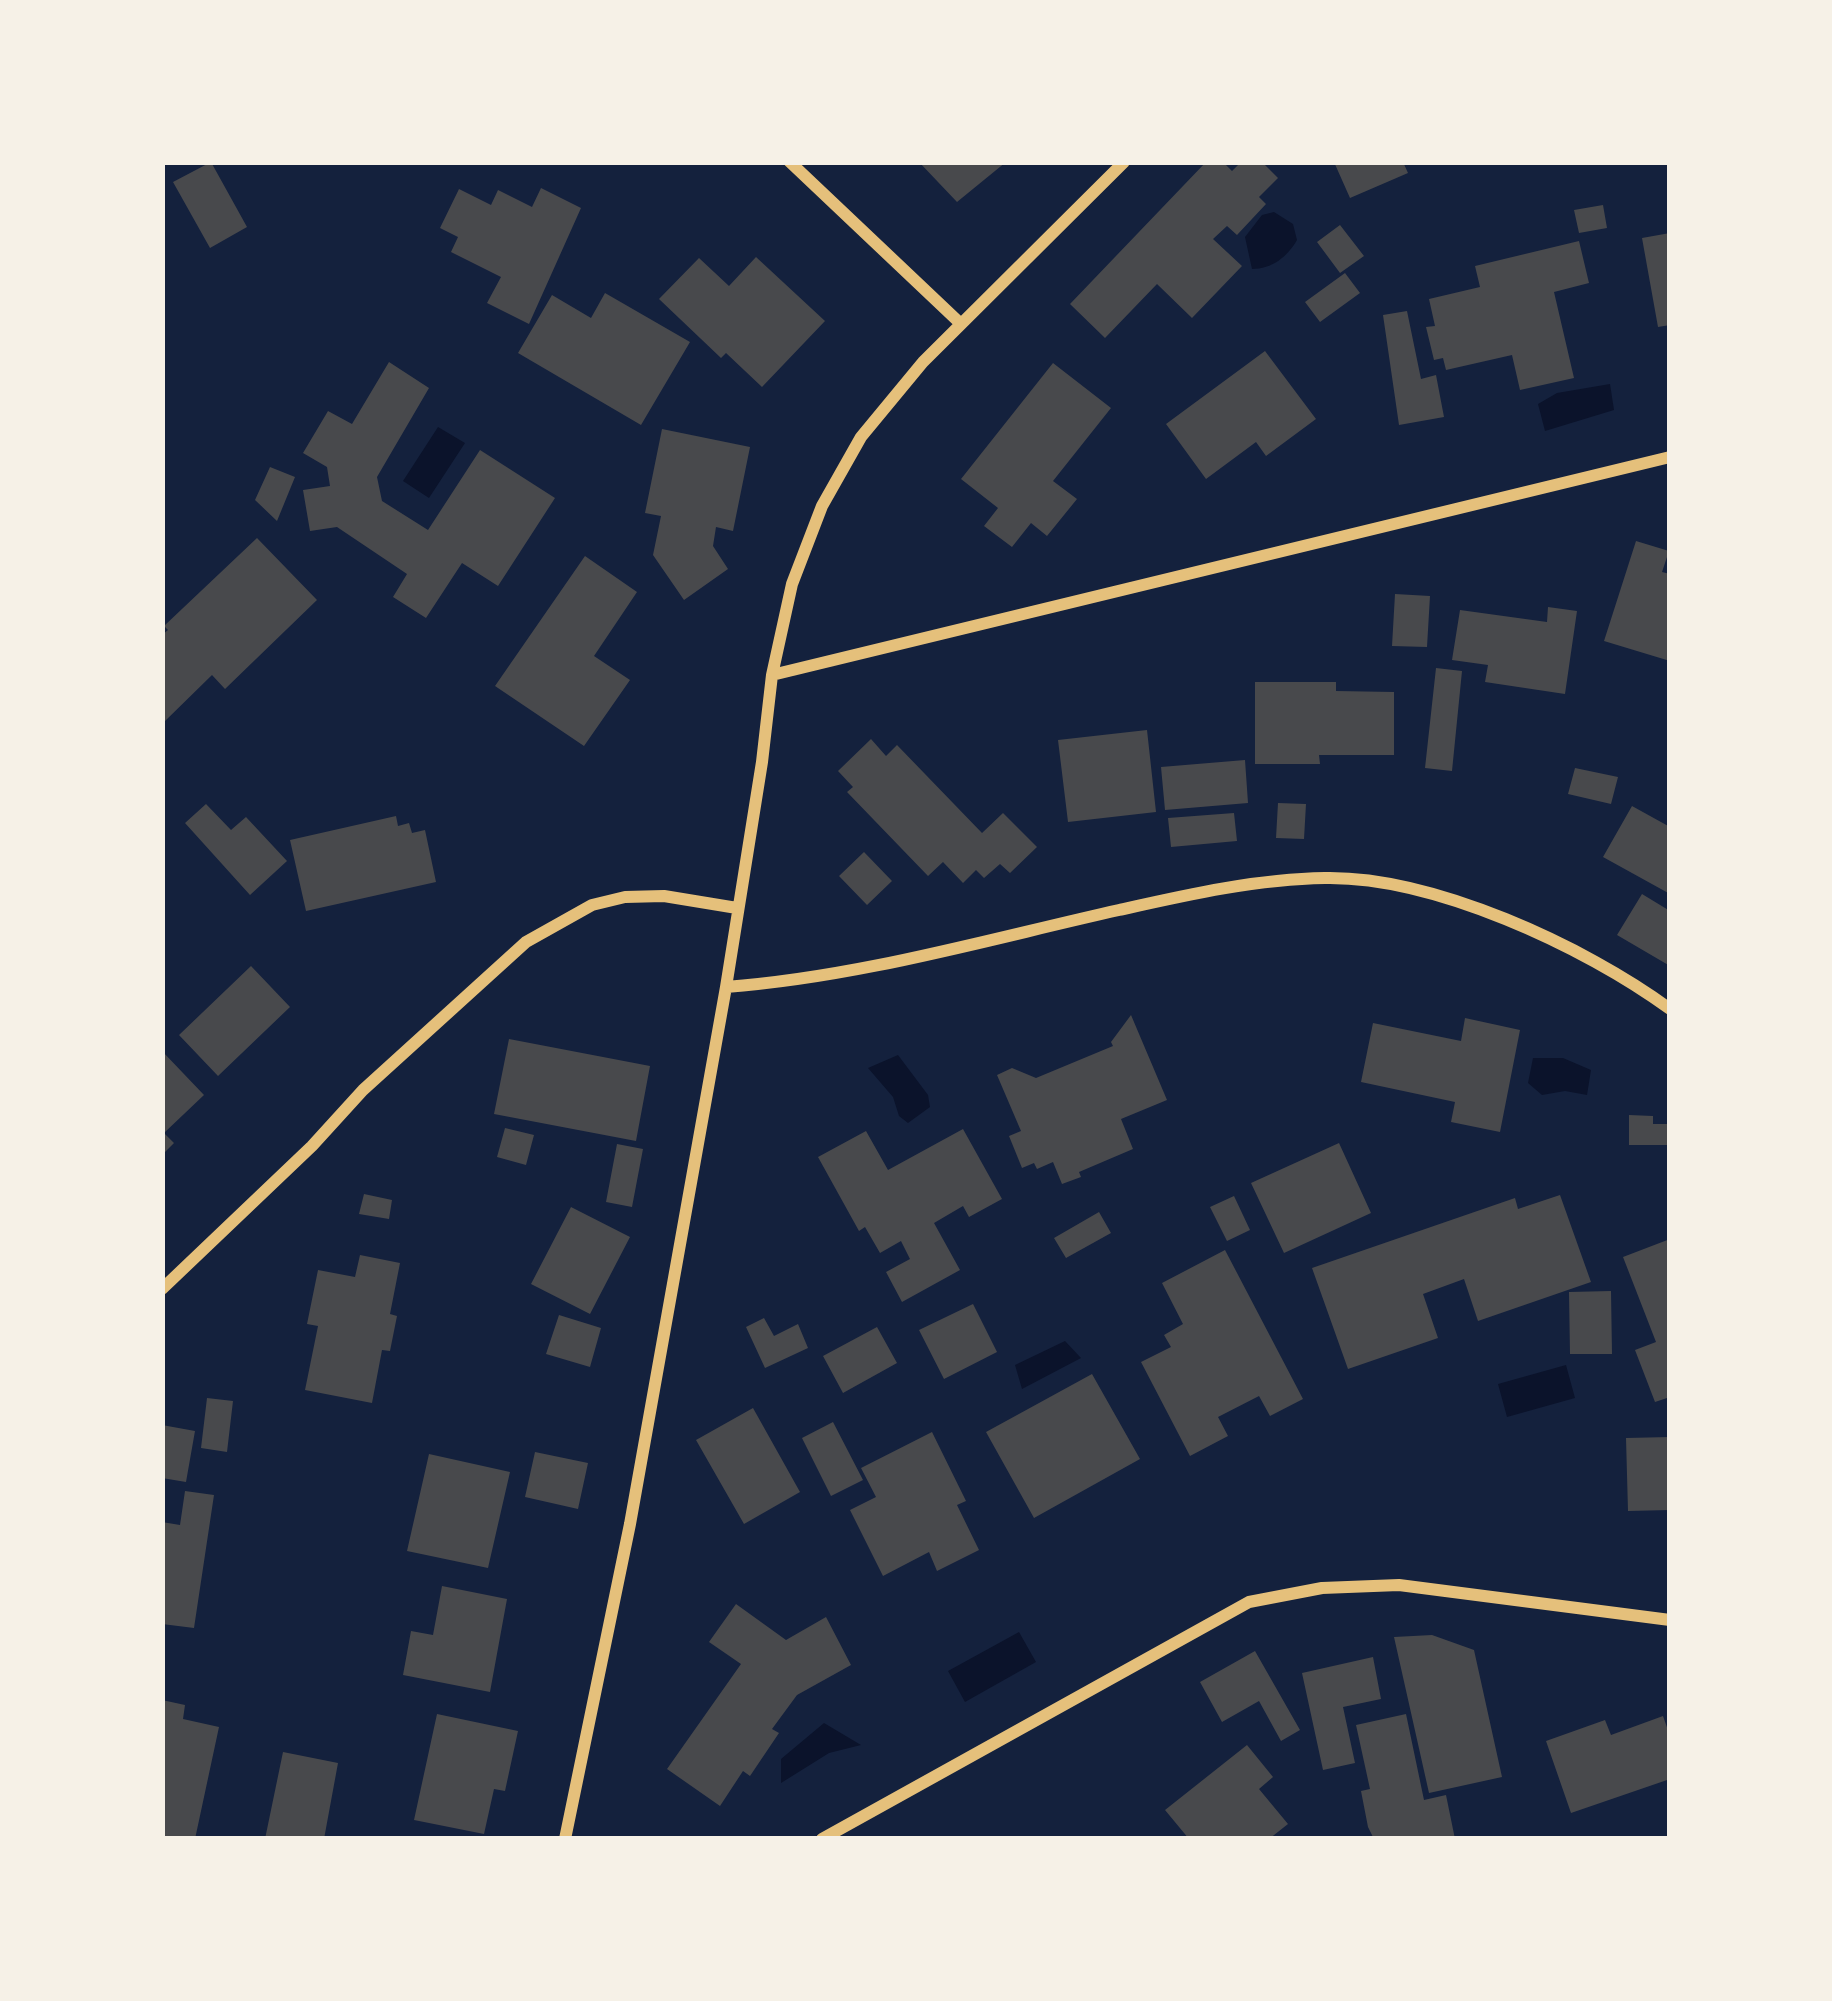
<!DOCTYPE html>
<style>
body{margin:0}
#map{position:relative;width:1832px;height:2001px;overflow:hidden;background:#14213d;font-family:Roboto,sans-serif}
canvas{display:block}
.frame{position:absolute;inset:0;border:165px solid #f6f1e7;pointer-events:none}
</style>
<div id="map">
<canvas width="1832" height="2001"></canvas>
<div class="frame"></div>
</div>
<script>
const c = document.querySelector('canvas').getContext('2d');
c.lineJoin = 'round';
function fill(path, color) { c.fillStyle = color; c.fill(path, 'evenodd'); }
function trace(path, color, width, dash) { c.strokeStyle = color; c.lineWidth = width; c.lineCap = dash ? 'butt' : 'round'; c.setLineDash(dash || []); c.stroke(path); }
fill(new Path2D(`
 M1274 212 1293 224 1297 240C1287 257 1272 269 1252 269L1245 237 1262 215Z
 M1610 384 1614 410 1545 431 1538 404 1557 393Z
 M438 427 465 443 429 498 403 481Z
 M898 1055 928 1095 930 1107 908 1123 899 1116 893 1097 868 1068Z
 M1533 1058H1563L1591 1070 1587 1095 1565 1091 1542 1095 1528 1083Z
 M1065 1341 1081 1358 1022 1389 1015 1365Z
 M1566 1365 1575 1398 1507 1417 1498 1384Z
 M1019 1632 1036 1662 965 1702 948 1671Z
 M824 1723 861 1745 829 1753 781 1783V1759Z`), '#0b132b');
fill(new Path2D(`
 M211 162 247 227 210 248 173 182Z
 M919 162H1006L957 202Z
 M1206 162H1223L1232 171 1241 162H1262L1278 178 1259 197 1266 204 1237 235 1227 226 1213 239 1242 266 1192 318 1157 284 1105 338 1070 304Z
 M1334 162H1403L1408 173 1350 198Z
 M541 188 581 208 529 324 487 303 501 277 451 252 458 237 440 228 459 189 491 205 498 190 532 207Z
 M1603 205 1607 228 1579 233 1574 210Z
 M1340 225 1364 256 1340 273 1317 242Z
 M1670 233V325L1658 327 1642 238Z
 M1579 241 1589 283 1554 292 1574 378 1520 390 1512 355 1446 370 1443 358 1434 360 1426 327 1435 326 1429 299 1480 287 1475 266Z
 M756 257 825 321 762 387 726 353 721 358 659 299 699 258 729 286Z
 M1345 273 1360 293 1320 322 1305 302Z
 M605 293 690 342 641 425 518 353 552 295 591 318Z
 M1407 311 1421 379 1436 375 1444 417 1399 425 1383 315Z
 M1265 351 1316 419 1266 456 1256 442 1206 479 1166 424Z
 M389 362 429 388 377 477 382 501 428 530 480 450 555 498 498 586 462 563 426 618 393 597 407 574 337 527 310 531 303 490 330 486 327 467 303 453 328 411 352 424Z
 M1053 363 1111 408 1053 481 1077 499 1047 536 1031 523 1012 547 984 526 998 508 961 479Z
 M662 429 750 447 733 531 716 527 713 546 728 569 684 600 653 555 661 516 645 513Z
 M270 467 295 477 277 521 255 500Z
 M257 538 317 600 225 689 212 675 162 724V635L168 630 164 626Z
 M1636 541 1669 551 1662 572 1670 574V661L1604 641Z
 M585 556 637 592 594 656 630 680 584 746 495 686Z
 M1395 594 1430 596 1427 647 1392 646Z
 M1548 607 1577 611 1565 694 1485 682 1488 665 1452 660 1460 610 1547 622Z
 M1436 668 1462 671 1452 771 1425 768Z
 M1255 682H1336V691L1394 692V755H1319L1320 764H1255Z
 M1147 730 1156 812 1068 822 1058 740Z
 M871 739 886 756 897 745 982 833 1003 813 1037 847 1010 873 1000 864 984 878 976 870 963 883 943 862 928 876 847 792 853 787 838 771Z
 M1245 760 1248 803 1165 810 1161 767Z
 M1575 768 1618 777 1611 804 1568 794Z
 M1278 803 1306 804 1304 839 1276 838Z
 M206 804 231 830 246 817 287 861 250 895 185 823Z
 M1632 806 1670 827V894L1603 857Z
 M1234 813 1237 841 1171 847 1168 818Z
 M396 816 398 826 409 823 412 833 425 830 436 882 306 911 290 840Z
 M864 852 892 881 867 905 839 876Z
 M1642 894 1670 911V966L1617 935Z
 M251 966 290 1007 218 1076 179 1035Z
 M1131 1015 1167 1100 1121 1119 1133 1149 1079 1172 1081 1177 1062 1184 1053 1162 1037 1169 1034 1163 1022 1168 1009 1136 1021 1131 997 1075 1012 1068 1036 1078 1113 1046 1111 1042Z
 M1465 1018 1520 1030 1500 1132 1451 1122 1455 1102 1361 1082 1373 1023 1461 1041Z
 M509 1039 650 1066 636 1141 494 1114Z
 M162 1051 204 1095 164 1133 174 1143 162 1155Z
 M1629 1115 1653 1116V1124H1670V1145H1629Z
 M505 1128 534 1135 526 1165 497 1157Z
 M963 1129 1002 1199 969 1217 963 1206 934 1223 960 1270 902 1302 886 1272 910 1259 901 1241 880 1253 865 1227 859 1231 818 1157 866 1131 888 1170Z
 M1339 1143 1371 1213 1284 1253 1251 1183Z
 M617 1144 643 1149 632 1207 606 1202Z
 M364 1194 392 1200 389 1219 359 1214Z
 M1560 1195 1591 1282 1478 1321 1464 1279 1423 1294 1438 1338 1348 1369 1312 1268 1515 1198 1518 1209Z
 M1234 1196 1250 1230 1227 1241 1210 1207Z
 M571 1207 630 1237 590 1314 531 1284Z
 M1099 1212 1111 1233 1066 1258 1054 1238Z
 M1670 1239V1397L1655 1402 1635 1350 1656 1342 1623 1257Z
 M1225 1250 1303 1399 1270 1416 1259 1396 1218 1417 1228 1436 1190 1456 1141 1362 1171 1347 1164 1335 1183 1324 1162 1283Z
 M360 1255 400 1263 390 1314 397 1316 390 1351 382 1350 372 1403 305 1390 318 1326 307 1324 318 1270 355 1277Z
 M1611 1291 1612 1354H1570L1569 1292Z
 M973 1304 997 1352 944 1379 919 1330Z
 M559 1315 601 1328 590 1367 546 1354Z
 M764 1318 774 1336 798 1324 808 1348 765 1368 746 1327Z
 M877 1327 897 1363 843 1393 823 1356Z
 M1092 1374 1140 1459 1034 1518 986 1432Z
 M207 1398 233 1401 227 1452 201 1448Z
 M753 1408 800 1492 744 1524 696 1440Z
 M833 1422 863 1480 831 1496 802 1438Z
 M162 1425 195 1431 186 1482 162 1478Z
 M932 1432 966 1501 957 1505 979 1550 937 1571 929 1552 883 1576 850 1510 876 1497 861 1468Z
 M1670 1437V1510L1628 1511 1626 1438Z
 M535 1452 588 1463 578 1509 525 1497Z
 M429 1454 510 1472 488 1568 407 1551Z
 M185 1491 214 1495 194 1628 162 1624V1522L180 1525Z
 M442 1586 507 1599 490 1692 403 1675 411 1631 433 1635Z
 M736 1604 786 1640 826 1617 851 1665 797 1695 772 1729 779 1733 750 1776 743 1771 720 1806 667 1769 741 1664 709 1642Z
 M1432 1635 1474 1650 1502 1777 1429 1793 1394 1637Z
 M1255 1651 1300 1730 1281 1741 1259 1701 1222 1722 1200 1682Z
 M1373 1657 1381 1699 1343 1707 1355 1763 1323 1770 1302 1673Z
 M162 1700 185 1705 183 1719 219 1727 195 1839H162Z
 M437 1714 518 1731 505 1791 494 1789 484 1834 414 1820Z
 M1406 1714 1424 1800 1446 1795 1455 1839H1374L1368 1827 1361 1791 1370 1789 1356 1725Z
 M1663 1716 1670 1736V1779L1571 1813 1546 1741 1605 1720 1611 1735Z
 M1247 1745 1273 1777 1259 1789 1288 1824 1269 1839H1189L1165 1810Z
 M283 1752 338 1763 324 1839H265Z`), '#48494c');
trace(new Path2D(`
 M790 162 961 324
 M772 675 1670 457
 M726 987C859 977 989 939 1119 910 1186 895 1256 879 1325 878 1433 876 1584 946 1670 1009
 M162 1289 312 1146 363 1090 526 942 592 905 625 897 664 896 737 908
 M565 1839 630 1524 726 987 762 762 772 675 792 584 822 506 861 437 923 362 1124 162
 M822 1839 1249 1602 1322 1588 1399 1585 1670 1620`), '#e5c07b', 12);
</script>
